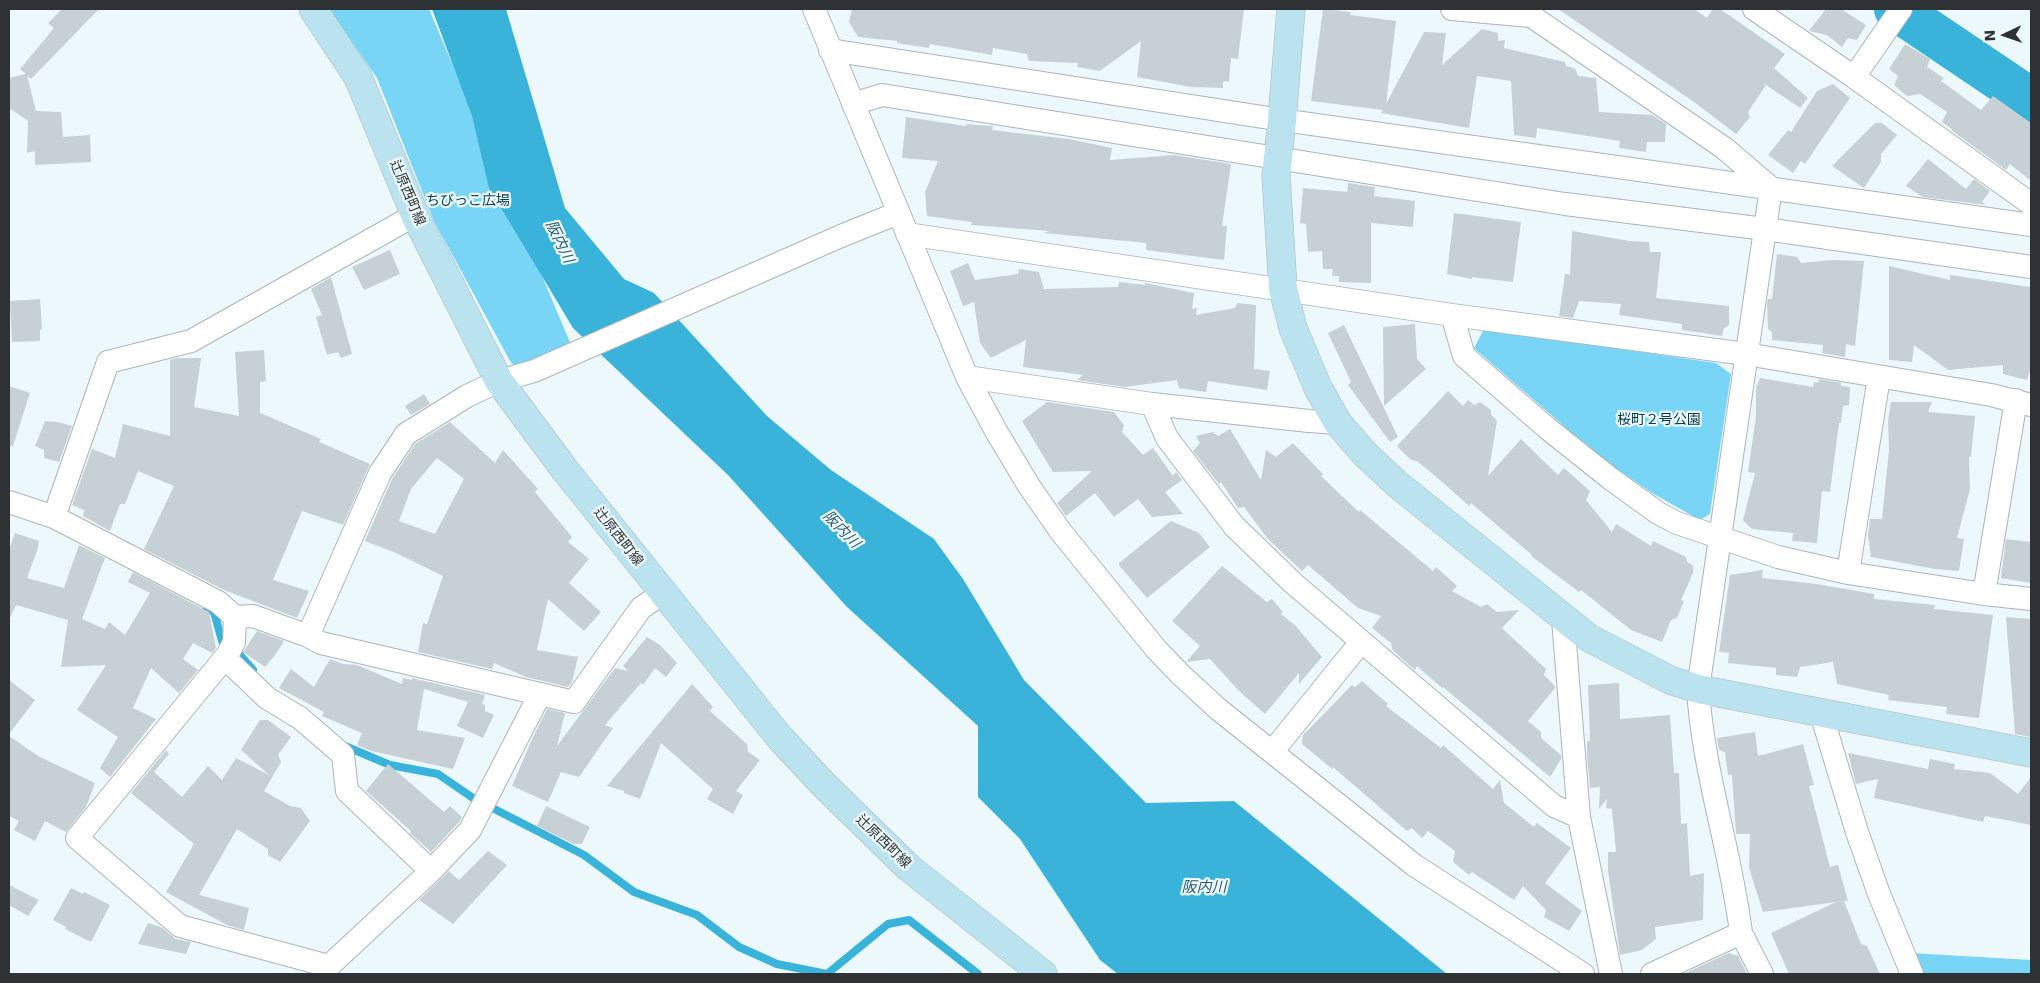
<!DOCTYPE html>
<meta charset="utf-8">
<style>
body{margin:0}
#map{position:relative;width:2040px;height:983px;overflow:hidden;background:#edf8fc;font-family:"DejaVu Sans",sans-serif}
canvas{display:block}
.frame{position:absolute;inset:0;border:10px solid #2e3234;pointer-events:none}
.north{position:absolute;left:1980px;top:10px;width:50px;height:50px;-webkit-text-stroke:4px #edf8fc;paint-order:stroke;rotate:267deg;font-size:14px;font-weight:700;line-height:20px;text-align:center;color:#2e3234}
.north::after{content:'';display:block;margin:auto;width:18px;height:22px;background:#2e3234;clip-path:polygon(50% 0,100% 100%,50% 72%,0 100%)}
</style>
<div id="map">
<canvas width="2040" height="983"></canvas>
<div class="frame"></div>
<div class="north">N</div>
</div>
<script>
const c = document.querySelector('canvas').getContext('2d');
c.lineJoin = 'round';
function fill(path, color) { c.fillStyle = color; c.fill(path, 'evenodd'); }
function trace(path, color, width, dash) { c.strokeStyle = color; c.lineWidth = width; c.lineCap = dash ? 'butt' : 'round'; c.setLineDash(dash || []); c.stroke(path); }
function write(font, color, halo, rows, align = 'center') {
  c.font = font + ' "DejaVu Sans","Noto Sans JP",sans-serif'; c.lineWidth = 4.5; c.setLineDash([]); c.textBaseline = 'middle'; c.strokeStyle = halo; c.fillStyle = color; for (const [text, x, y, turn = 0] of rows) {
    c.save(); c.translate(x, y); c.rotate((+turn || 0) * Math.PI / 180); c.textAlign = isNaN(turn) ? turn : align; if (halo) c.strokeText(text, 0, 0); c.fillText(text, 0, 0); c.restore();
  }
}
fill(new Path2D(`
 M329 9H429L572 347 517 368 510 361 434 221 377 78Z
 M1484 329 1716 363 1731 374 1710 514 1700 520 1652 493 1601 458 1474 348Z
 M1910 953 2031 960V974H1919Z`), '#79d5f5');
fill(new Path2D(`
 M432 9H506L565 208 624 279 654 293 767 416 831 470 934 539 963 579 1024 680 1146 803 1234 801 1447 974H1118L1100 960 1020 839 978 797V726L847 607 728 475 573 328 489 188 472 116Z`), '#39b3d9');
trace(new Path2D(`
 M207 608 214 612 222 641 239 654 253 670
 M345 746 390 765 438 774 473 798 584 855 634 892 697 915 739 947 777 964 827 974 888 924 909 920 978 974`), '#39b3d9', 8);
trace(new Path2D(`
 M1896 9 2031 100`), '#39b3d9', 44);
fill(new Path2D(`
 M62 9H99L31 79 27 75 36 111 61 112 63 137 90 135 91 162 35 165V151L27 153 28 121 9 108V78L26 74 20 69 54 28 48 23Z
 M852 9H1244L1238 59 1231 58 1229 81 1223 82V88L1191 87 1137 77 1141 41 1100 71 1077 67 1078 63 1029 61 1027 54 993 48 992 55 930 44 929 48 897 43V41L858 37 849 22Z
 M1323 9 1351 12 1350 15 1396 21 1386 104 1424 32 1446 33 1442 65 1482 29 1498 33V41L1505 40 1504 48 1565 62 1566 66 1575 68 1578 76 1596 78 1599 112 1652 115 1666 124 1665 142H1647L1646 152 1619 148 1620 141 1537 128 1536 138 1514 135 1511 81 1477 76 1469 128 1381 113 1383 110 1311 101Z
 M1558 9H1694L1707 18 1713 9H1720L1785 54 1774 68 1808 98 1800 108 1766 85 1748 112 1750 117 1736 134 1694 102Z
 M1826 9H1841L1866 25 1857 40 1848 38 1842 47 1827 35 1809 31Z
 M1905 44 1930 59 1927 67 1944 78 1941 81 1981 110 1993 96 2031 123V181L2010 164 2006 170 1951 130 1952 129 1942 122 1947 112 1920 94 1907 96 1894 85 1898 76 1889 69Z
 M1833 84 1850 98 1805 164 1801 161 1793 173 1768 155 1788 130 1791 132 1817 91Z
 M906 117 966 126V124L993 126 992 130 1069 139 1112 148 1110 160 1174 155 1231 164 1222 226H1227L1224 260 1146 250V243L1044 233 1049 231 971 225 972 222 927 216 925 192 938 161 902 158Z
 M1875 123H1882L1897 135 1881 154V162L1864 188 1832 166Z
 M1928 159 1966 189 1974 179 1990 191 1982 202 1986 205 1923 197 1906 186Z
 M1348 183 1375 187 1374 196 1415 201 1413 227 1371 223V283L1339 282V276H1332L1333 269H1323L1322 251 1308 252 1306 224 1300 223 1303 188 1347 192Z
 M1454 213 1521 222 1513 282 1472 277V279L1447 274Z
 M1572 231 1630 241 1649 242 1650 252H1661L1656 298 1729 306V325L1724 328 1722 336 1682 330V324L1619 315 1621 304 1579 301 1573 318 1559 316 1565 274 1570 275Z
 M390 250 400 274 364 290 352 267Z
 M1777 254 1797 257 1801 263 1833 260 1864 261 1855 346 1846 344 1845 357 1822 353 1823 345 1772 340V332L1768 329 1767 304 1768 299H1772Z
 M968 263 975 280 1018 274 1019 269 1039 272 1044 289 1118 287 1119 282 1145 285V283L1194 293 1192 309 1197 308 1196 315 1235 308 1237 303 1256 305 1254 369 1270 371 1267 390 1208 381 1206 392 1179 388 1177 380 1125 387 1077 380 1083 375 1023 367 1026 340 991 358 980 343 974 302 963 306 950 271Z
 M1889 266 1950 280V275L2031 287V368L2027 380 2003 374V365L1948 370 1914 345 1912 362 1889 360Z
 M331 277 352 354 341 358 338 352 327 355 316 317 322 315 311 289Z
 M40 299 42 329 40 330V341L12 342 10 301Z
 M1415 324 1417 359 1426 369 1384 406 1383 327Z
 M1344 325 1398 437 1390 442 1348 385 1351 382 1328 333Z
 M264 350 266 381 260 382V413L321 439 319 442 370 464 343 525 302 511 273 580 309 591 297 618 224 590 144 549 174 486 138 471 125 504H120L110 531 83 516 84 510 72 505 92 449 115 458 123 424 170 436V360L177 358H201L194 407 239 416 235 352Z
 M1760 378 1813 387 1814 382 1818 383 1819 379 1841 383V386L1850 387 1849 405 1843 406 1841 423H1839L1830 492 1822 491 1817 543 1792 541 1793 533 1752 529 1743 520 1755 473 1748 472 1756 416V387Z
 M9 386 30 393 13 446H9Z
 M1448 391 1463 406 1468 400 1474 405 1480 402 1491 410V414L1497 421 1488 476 1521 439 1558 475 1564 468 1590 491 1586 500 1612 532 1616 524 1651 546 1653 541 1686 557 1687 562 1693 565V573L1681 600 1684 601 1677 618 1671 620 1662 642 1631 630 1581 590 1579 592 1531 556 1532 555 1471 503 1469 506 1441 481 1417 461 1411 460 1397 446Z
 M424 394 430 404 411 415 405 406Z
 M1047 402 1114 412 1124 425 1122 432 1143 455 1153 448 1173 476 1176 472 1182 480 1165 492 1183 514 1152 517 1138 499 1114 517 1095 493 1066 516 1057 503 1092 471 1053 472 1022 421Z
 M1891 402H1932L1928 412 1975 416 1971 457H1969L1970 489 1957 538 1964 539 1959 571 1935 569 1871 557 1868 535 1870 519H1882L1889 450 1888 421Z
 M45 421 58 422 72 426 59 462 44 458V450L35 446Z
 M450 422 495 463 503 450 538 489 535 492 572 537 568 542 589 559 569 583 601 612 584 631 548 599 537 650 578 657 572 682 568 687 526 677 494 663 492 669 418 652 423 623 427 624 443 576 396 553 365 541 392 479 415 444ZM437 458 464 479 435 534 399 521 411 489Z
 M1230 429 1261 480 1266 450 1276 457 1293 443 1323 474 1321 476 1359 512 1360 510 1433 571 1436 567 1457 586 1452 591 1481 607 1487 604 1497 612 1519 610 1502 628 1546 669 1544 675 1555 686V688L1528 721 1541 732V738L1561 755V759L1550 777 1443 687 1442 688 1417 666 1415 670 1401 658 1392 649 1391 643 1372 628 1381 616 1358 608 1308 565 1302 571 1268 539 1244 507 1238 508 1221 482 1219 484 1193 451 1200 443 1196 436 1213 432 1218 436Z
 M1171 521 1199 533 1210 547 1147 598 1118 564Z
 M15 533 39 541 37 551 27 578 64 588 79 545 105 558 82 619 105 629 109 622 125 635 150 593 128 582 133 572 209 612 216 648 212 653 193 643 183 659 198 670 179 693 151 668 133 708 156 719 110 777 100 768 118 737 77 710 106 665 61 667 68 620 16 605 9 620V550Z
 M2006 539 2031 542V583L2001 578Z
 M1222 566 1267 602 1272 599 1283 612 1281 614 1295 625 1322 657 1299 684V673L1265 714 1238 690 1210 659 1186 662 1200 646 1172 621Z
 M1763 570 1762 578 1817 584 1874 594V599L1935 605 1934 609 1993 615 1979 718 1946 714 1947 707 1888 700 1889 695 1837 684 1833 662 1800 667 1797 677 1776 675V668L1728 663 1729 653 1719 652 1730 575Z
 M2006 617 2031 619V737L2015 734Z
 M257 631 284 641 276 654 265 667 243 652Z
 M647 637 660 645 677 663 666 677 655 668 643 685 641 683 605 725 613 728 579 777 561 772 548 802 512 786 533 737 547 709 565 713 557 746 615 668 628 671 623 666Z
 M330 659 343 664 357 665 402 684 403 678 412 680V678L485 695 482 704 485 705V711L494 715 483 738 457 726 468 702 424 689 417 730 465 738 453 769 371 751 357 745 362 733 322 716 324 712 279 688 291 669 314 687Z
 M9 680 35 700 9 734Z
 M1362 681 1388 704 1386 706 1441 748 1443 745 1493 789 1500 780 1504 803 1534 827 1537 823 1571 848 1545 883 1582 911 1569 931 1544 917 1546 910 1523 886 1514 900 1472 872 1469 875 1453 862 1455 851 1428 831 1422 838 1412 828 1407 831 1333 767 1332 769 1302 744 1303 735 1352 685 1355 687Z
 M1619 683 1620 719 1670 715 1674 773H1679L1681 824 1687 823 1690 876 1704 873 1703 920 1655 927 1656 939 1642 950 1620 955 1608 871V852H1616L1612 809 1606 808 1607 799 1599 809 1600 787 1590 788 1587 755V741H1590L1588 685Z
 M692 684 713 707 710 711 747 744 748 752 760 760 736 791 743 795 733 814 707 799 713 789 661 743 640 799 624 793V791L607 786Z
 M260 720H268L291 737 278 755 281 762 264 791 290 806 301 808 310 821 280 862 268 855V849L237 829 199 895 249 908 244 930 227 925 166 892 194 844 131 793 166 750 169 754 154 772 182 797 208 766 222 780 236 758 269 775 241 750Z
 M1755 732 1758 756 1803 744 1814 785 1809 786 1830 867 1838 865 1848 901H1844L1861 944 1867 946 1880 974H1789L1771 933 1836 902 1763 912 1749 868 1750 834H1736L1732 775H1728L1725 752 1719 750 1717 738Z
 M9 736 38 756 95 783 86 807 66 832 45 821 35 841 14 830 19 821 9 816Z
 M1848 753 1928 769 1930 759 1955 764 1954 769 1990 773 2018 794 2031 777V825L1985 816 1983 822 1874 798 1878 779 1856 784Z
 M388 764 444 812 450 806 462 817 459 822 431 852 410 833 411 831 366 791Z
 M546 806 590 827 582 844H574L537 826Z
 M488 851 507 865 453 924 419 900 449 871 459 880Z
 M9 885 39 900 28 916 9 905Z
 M71 888 83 894 84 892 110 905 91 942 65 929 66 927 53 920Z
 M148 923 161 927 176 939 191 942 186 954 138 944Z
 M1729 953 1738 956 1747 974H1683Z`), '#c7d1d5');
const street = new Path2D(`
 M814 9 967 377 996 431 1029 486 1061 532 1156 649 1180 674 1218 709 1414 865 1583 974
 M1452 9 1531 16
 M1521 9 1724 148 1771 188 1698 689C1703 772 1731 851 1741 933
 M1754 9 1854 77 2031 204
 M830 50 1282 120 2031 225
 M1854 77 1901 9
 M853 104 882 95 1565 204 1765 229 2031 267
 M907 234 1452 315 1746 354 1991 395 2031 405
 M1452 315 1464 356 1547 428 1611 479 1658 513 1677 523 1778 557 1848 573 1984 594 2031 599
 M967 377 1152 404 1167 438 1234 526 1293 583 1554 806 1579 817
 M1152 404 1309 421 1338 423
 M9 502 54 517 218 602 235 617 253 616 308 636 380 473 406 434 467 396 499 381 534 371 841 236 898 213
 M54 517 108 362 191 341 415 215
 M1848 573 1879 377
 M1984 594 2016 400
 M235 617 234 642 228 654 77 838 180 926 329 966 431 871 470 830 540 694
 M1563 619 1579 817 1611 974
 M308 636 321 643 574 702 641 608 663 593
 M225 658 267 698 300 718 343 755 347 791 431 871
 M1821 713 1857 832 1879 894 1912 974
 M1272 752 1361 642
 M1652 974 1741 933 1762 974`);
const secondary = new Path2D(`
 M313 9 358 77 415 215 499 381 565 470 780 738 825 786 908 867 1043 974
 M1291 9 1282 120 1276 176 1283 289 1293 328 1318 388 1338 423 1365 454 1397 484 1589 638 1670 680 1698 689 2031 753`);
trace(street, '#abb5b8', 24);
trace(secondary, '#abb5b8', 29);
trace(street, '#fff', 22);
trace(secondary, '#bbe3ef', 28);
write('14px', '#2e3234', '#edf8fc', [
 ["辻原西町線",407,193,67],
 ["辻原西町線",618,537,52],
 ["辻原西町線",883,842,44]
]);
write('14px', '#033b4a', '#edf8fc', [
 ["ちびっこ広場",468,201],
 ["桜町２号公園",1659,420]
]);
write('italic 15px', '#2a5a6b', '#edf8fc', [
 ["阪内川",559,242,64],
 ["阪内川",841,530,46],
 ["阪内川",1204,888]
]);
</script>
